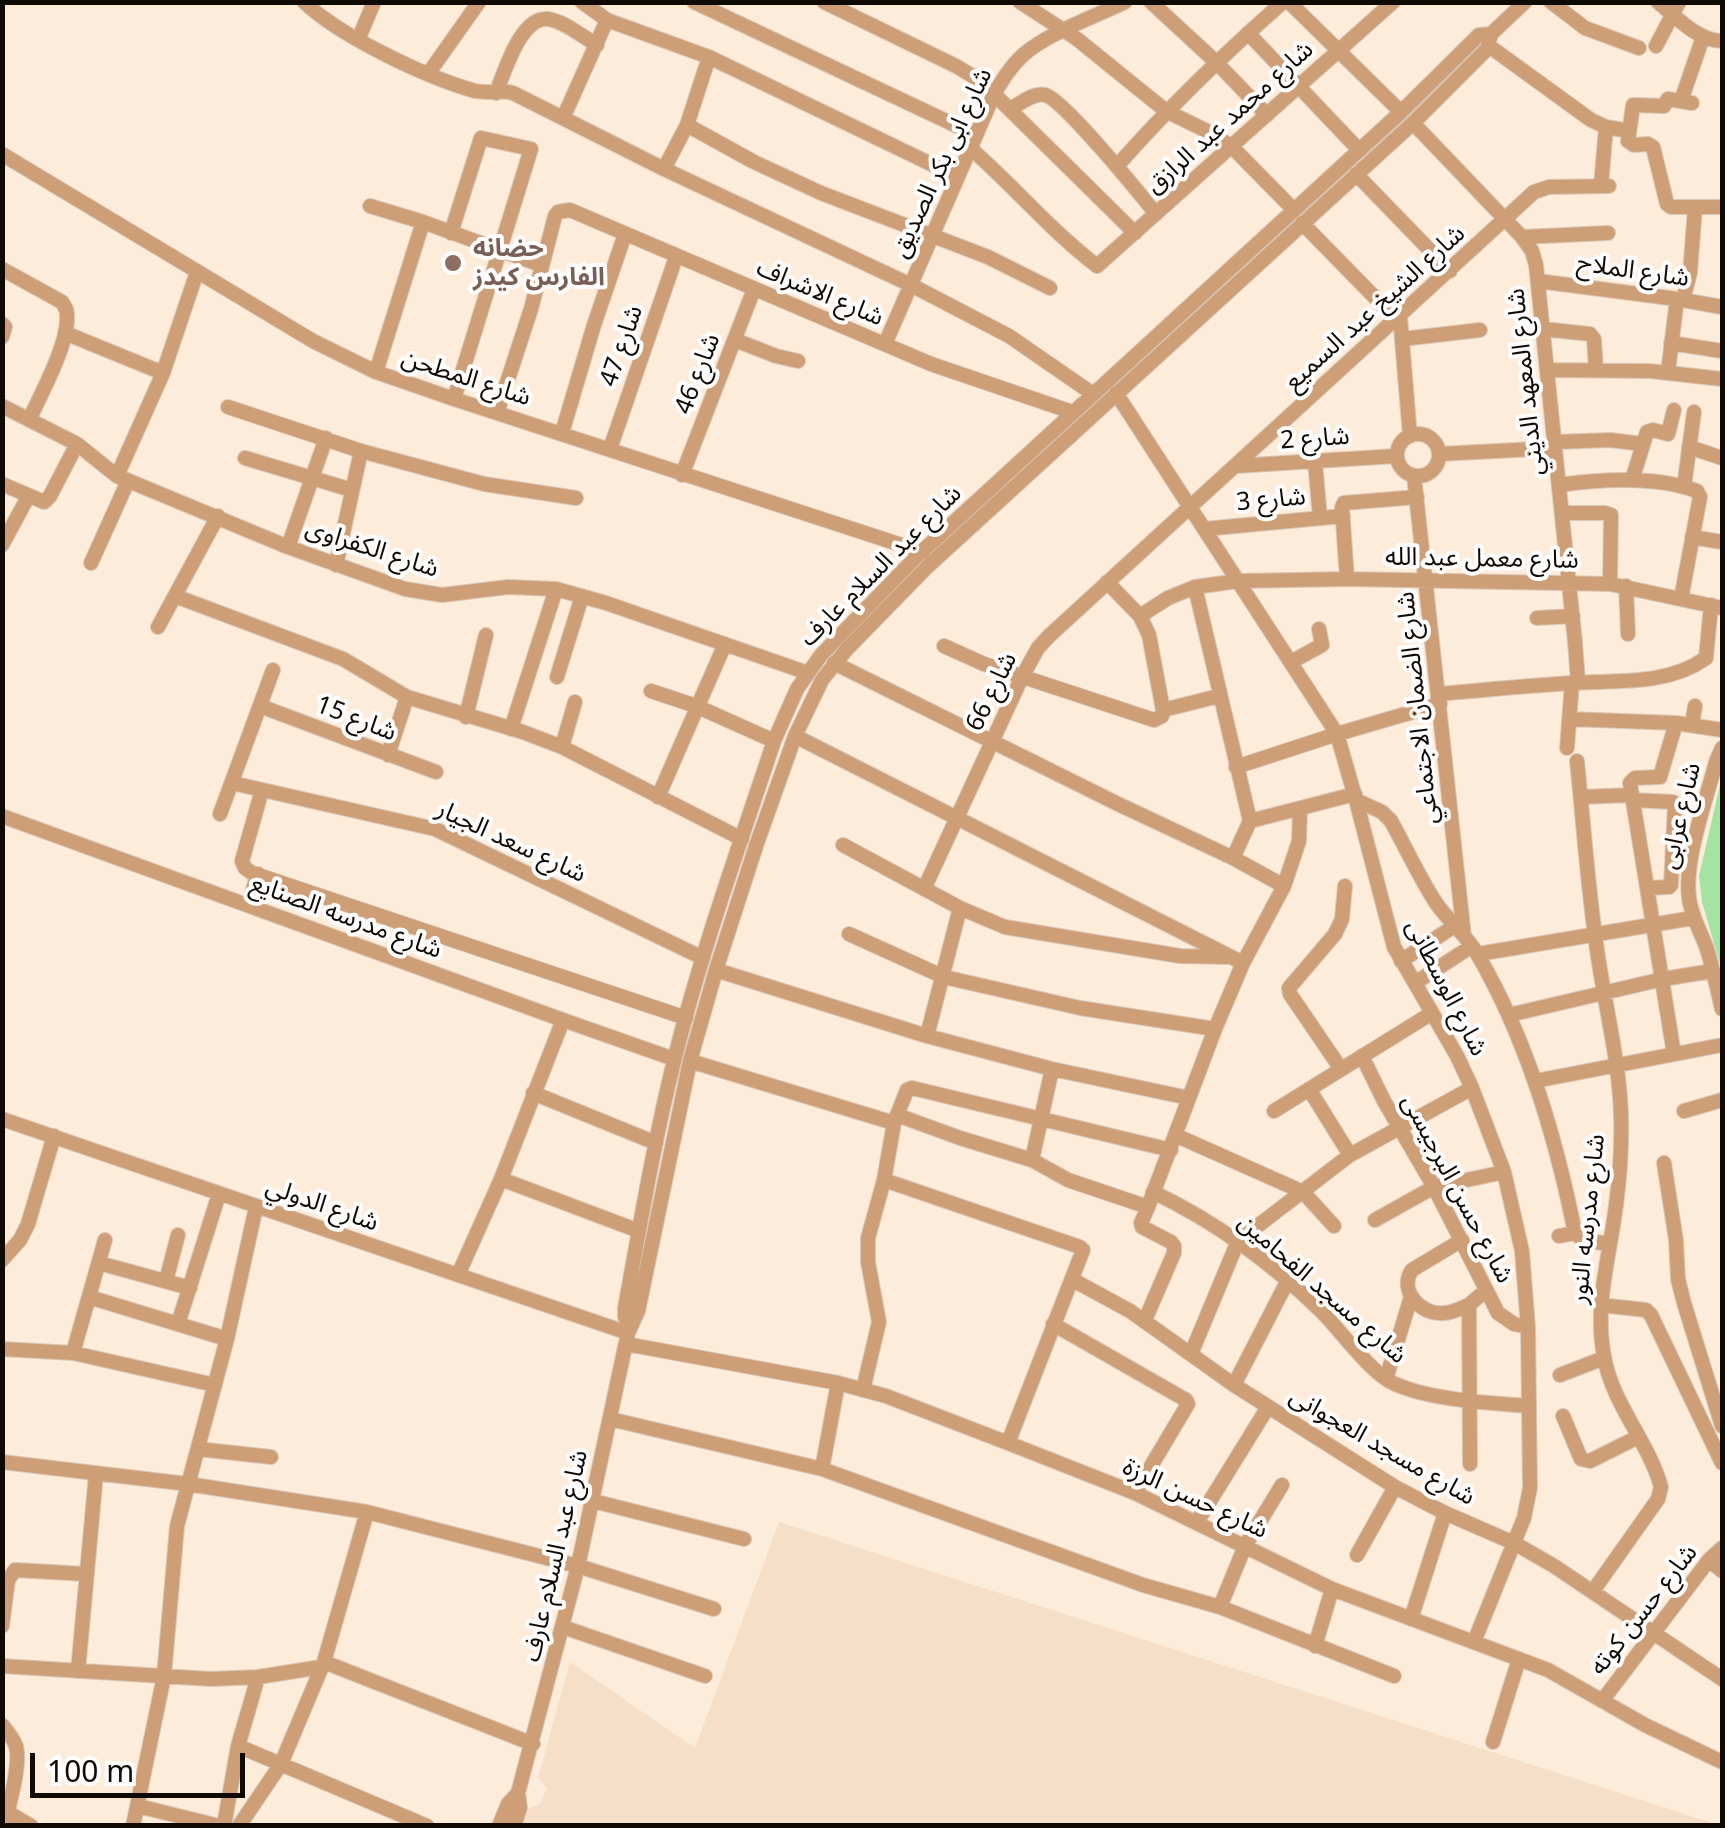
<!DOCTYPE html>
<meta charset="utf-8">
<style>
body{margin:0}
#map{position:relative;width:1725px;height:1828px;overflow:hidden;background:#feecdb;font-family:"Noto Sans",sans-serif}
canvas{display:block}
.frame{position:absolute;inset:0;border:5px solid #100a05;pointer-events:none}
.scale{position:absolute;left:30px;top:1753px;width:215px;height:45px;box-sizing:border-box;border:5px solid #100a05;border-top:0;padding-left:12px;font-size:30px;line-height:35px;white-space:nowrap;color:#100a05;-webkit-text-stroke:8px #fdfdfd;paint-order:stroke}
</style>
<div id="map">
<canvas width="1725" height="1828"></canvas>
<div class="frame"></div>
<div class="scale">100 m</div>
</div>
<script>
const c = document.querySelector('canvas').getContext('2d');
c.lineJoin = 'round';
function fill(path, color) { c.fillStyle = color; c.fill(path, 'evenodd'); }
function trace(path, color, width, dash) { c.strokeStyle = color; c.lineWidth = width; c.lineCap = dash ? 'butt' : 'round'; c.setLineDash(dash || []); c.stroke(path); }
function write(font, color, halo, rows, align = 'center') {
  c.font = font + ' "Noto Sans","Noto Sans Arabic",sans-serif'; c.lineWidth = 8; c.setLineDash([]); c.textBaseline = 'middle'; c.strokeStyle = halo; c.fillStyle = color; for (const [text, x, y, turn = 0] of rows) {
    c.save(); c.translate(x, y); c.rotate((+turn || 0) * Math.PI / 180); c.textAlign = isNaN(turn) ? turn : align; if (halo) c.strokeText(text, 0, 0); c.fillText(text, 0, 0); c.restore();
  }
}
fill(new Path2D(`
 M779 1522 1719 1825H522L529 1808 540 1804 547 1788 538 1778 570 1662 695 1748Z`), '#f6dfc8');
fill(new Path2D(`
 M1722 776V971L1702 902 1699 876Z`), '#a4e3a1');
const minor = new Path2D(`
 M304 2C341 37 426 77 475 91 489 94 501 89 513 93L664 169 911 285 1009 336 1093 394
 M582 2 607 20 709 57 958 177
 M694 2 976 135
 M824 2 956 66 971 75 994 94 1135 233
 M1020 2 1077 39 1166 111 1207 131 1232 147 1294 210
 M1151 2 1216 62 1267 115
 M1289 2 1401 112
 M1551 2 1585 28 1639 48
 M1658 2C1676 17 1698 41 1722 41
 M1248 33 1359 150
 M358 40 374 2
 M1489 46 1591 120 1606 127 1629 131
 M1656 46 1679 2
 M428 74 479 2
 M496 93C504 74 520 16 548 19 564 21 583 37 597 45
 M1681 101 1703 37
 M1692 103 1668 99 1664 106 1633 105 1628 141 1634 145 1648 144 1653 147 1667 204 1671 207H1722
 M1010 109C1020 104 1034 92 1045 95 1062 98 1141 195 1156 214
 M564 116 607 20
 M1413 123 1522 237 1532 251 1536 265 1575 642 1578 682
 M687 125 754 162 821 193 988 257 1050 288
 M970 148C1014 186 1051 231 1097 266L1393 2
 M2 154 313 341 376 372 454 399 923 552
 M1117 166C1169 107 1224 54 1283 2
 M664 169 687 125 709 57
 M1356 174 1450 271
 M1601 186 1606 127
 M370 206 423 222 541 265
 M1302 223 1396 319
 M451 233 481 138 531 149 454 399
 M1522 237 1608 233
 M2 269 62 302C66 309 67 309 67 317 68 345 41 394 29 420
 M1538 281 1677 299 1722 307
 M1683 300 1690 273 1695 208
 M1400 316 1410 436
 M2 324 5 327 2 337
 M1543 329 1590 334 1594 339 1596 370
 M65 333 163 373 117 476
 M1402 339 1480 330
 M735 340 776 356 798 361
 M1671 343 1722 351
 M885 344 994 94C1003 79 1011 66 1023 55 1048 33 1094 17 1125 2
 M1547 370 1650 371 1722 379
 M376 372 423 222
 M1668 372 1677 299
 M163 373 197 272
 M1116 393 1337 734 1356 800 1394 947 1457 1056 1472 1088 1504 1172 1522 1251 1528 1327 1530 1488 1524 1518 1474 1642
 M2 406 77 444 117 476 288 547 405 589 442 595 508 587 556 589 606 603 808 673
 M228 407 361 451 484 484 576 498
 M497 413 531 309 555 216 558 212 570 210 931 364 1072 412
 M562 433 594 325 625 234
 M1397 455a21 21 0 1 1 42 0a21 21 0 1 1-42 0Z
 M1555 442 1611 440 1642 444
 M1689 447 1722 458
 M610 449 676 257
 M1439 454 1555 448
 M245 458 352 490
 M1315 462 1320 518
 M1236 466 1396 456
 M682 475 754 289
 M1414 476 1464 936
 M1632 480 1647 432 1653 430 1668 434 1674 410
 M2 484 44 502 50 496 77 444
 M1559 485C1602 479 1656 476 1697 491L1700 497 1681 599
 M1684 487 1694 412
 M1562 513H1605L1611 515 1610 584
 M1204 529 1343 516
 M1692 537 1722 542
 M2 545 28 497
 M288 547 326 438
 M91 563 128 481
 M336 565 361 451
 M1347 579 1342 507 1344 503 1417 497
 M1107 582 1140 616 1149 635 1163 710
 M1626 586 1628 634
 M1195 587 1250 821 1233 858
 M175 596 343 659 407 697 523 732 562 747 742 839
 M1140 616 1168 598 1195 587 1238 581 1347 579 1610 584 1722 608
 M1537 618 1573 616
 M158 627 218 516
 M944 646 984 664 1154 720 1162 716 1163 710 1219 696
 M1291 662 1322 645 1319 629
 M834 663 1118 804 1233 858 1284 886 1243 963 1215 1029 1148 1207 1068 1180 1032 1160 960 1138 897 1115
 M557 677 582 596
 M651 691 696 706 774 741
 M1439 694C1482 690 1526 686 1570 683 1616 680 1667 686 1706 658L1711 605
 M260 706 436 772
 M466 717 486 635
 M1569 719 1676 723 1722 730
 M1692 724 1695 706
 M511 729 556 589
 M795 736 1243 963
 M562 747 575 702
 M1567 748 1572 683
 M1722 748 1716 762C1706 801 1684 859 1689 898 1691 916 1701 932 1707 949 1713 968 1717 989 1722 1009
 M388 755 407 697
 M1577 761C1583 819 1587 877 1595 935 1602 995 1619 1054 1621 1115 1622 1145 1620 1175 1616 1205 1610 1256 1594 1304 1604 1356 1612 1404 1649 1442 1661 1487L1658 1499 1593 1591
 M1236 767 1337 734 1440 704
 M232 783 435 829 703 958
 M262 790 242 861 245 868 252 873 686 1018
 M658 797 725 644
 M1581 797 1632 795
 M1356 800 1382 812 1391 821C1406 848 1419 877 1436 903 1449 922 1468 936 1479 957 1528 1042 1556 1138 1575 1233L1583 1240 1609 1244
 M1633 800 1673 802 1675 804 1671 885 1669 887 1647 888
 M220 814 273 670
 M2 816 563 1020 674 1059
 M1250 821 1355 794
 M843 845 960 908 1005 927 1180 956 1227 957
 M1284 886 1299 841 1300 809
 M924 889 1022 677 1038 648 1049 636 1534 192 1549 187 1609 186
 M248 905 258 874
 M849 934 944 977 1080 1008 1215 1029
 M1478 954 1693 918
 M1401 961 1459 923
 M716 970 927 1036 1052 1069 1189 1098
 M1415 983 1472 946
 M1509 1015 1663 979 1712 971
 M927 1036 960 908
 M1674 1054 1630 783 1635 778 1660 777 1676 723
 M1362 1056 1384 1101 1434 1187 1498 1313 1514 1324 1528 1327
 M690 1061 894 1123
 M1341 1069 1290 994 1289 988 1335 934 1342 919 1345 886
 M1535 1081 1722 1045
 M1309 1089 1350 1155
 M533 1093 656 1143
 M1274 1111 1432 1013
 M1684 1111 1722 1100
 M2 1119 628 1333
 M1175 1135 1303 1192 1334 1226
 M1032 1160 1052 1069
 M1664 1163 1676 1240 1678 1279 1684 1303 1722 1426
 M501 1179 639 1231
 M884 1180 1080 1247 1083 1250 1008 1443
 M1153 1192C1216 1222 1272 1263 1322 1312 1341 1331 1370 1372 1393 1383 1429 1400 1489 1403 1529 1406
 M1375 1220 1434 1187 1504 1172
 M1559 1236 1575 1233
 M1462 1240 1412 1270C1398 1290 1421 1316 1444 1313 1452 1313 1461 1308 1469 1305
 M2 1260 20 1240 28 1224 54 1136
 M99 1263 190 1288
 M458 1275 501 1179 563 1020
 M1073 1280 1130 1311 1234 1385 1395 1487 1445 1513 1514 1543 1554 1566 1722 1679
 M166 1281 178 1235
 M89 1297 227 1339
 M1600 1305 1646 1310 1651 1315 1722 1463
 M1145 1320 1174 1253V1246L1171 1242 1142 1227 1141 1223 1148 1207
 M178 1324 219 1194
 M1053 1324 1186 1400 1188 1404 1135 1493
 M630 1326 625 1317V1308C640 1225 654 1142 674 1061 701 952 739 847 774 741L797 689 821 655 916 557 1401 112 1479 35 1491 34 1525 2
 M626 1344 838 1383 886 1396 1008 1443 1135 1493 1332 1589 1548 1670 1645 1725 1722 1762
 M2 1349 73 1353 215 1385
 M73 1353 105 1240
 M1191 1354 1238 1241 1350 1155 1472 1088
 M1560 1375 1604 1358
 M1386 1379 1411 1297
 M1234 1385 1287 1282
 M863 1390 879 1322 868 1262V1238L884 1180 894 1123 907 1090 912 1088 1171 1150
 M1563 1416 1581 1459 1590 1461 1638 1437
 M610 1419 822 1469 1143 1585 1220 1607 1394 1676
 M198 1449 271 1457
 M2 1462 188 1484 367 1512 578 1566 714 1609
 M1470 1464 1469 1305 1486 1290
 M822 1469 838 1383
 M593 1501 744 1539
 M1197 1522 1268 1407
 M1357 1555 1395 1487
 M1709 1560 1722 1571
 M1220 1607 1245 1546 1282 1485
 M1411 1619 1445 1513
 M2 1626 8 1580 15 1570 86 1574
 M563 1627 705 1676
 M1315 1646 1332 1589
 M324 1662 533 1744
 M2 1666 211 1679 258 1677 321 1667
 M78 1671 96 1474
 M1602 1701 1709 1560 1722 1548
 M2 1725C7 1731 13 1738 16 1746 21 1765 9 1805 4 1826
 M1493 1742 1519 1659
 M238 1746 427 1826
 M138 1806 219 1826
 M2 1809 31 1826
 M133 1826 164 1676 177 1526 227 1339 256 1207
 M224 1826 238 1746 258 1677
 M239 1826 281 1764 324 1662 367 1512
 M499 1826 508 1804 518 1793
 M514 1826 520 1808 518 1793 578 1566 628 1333 638 1311 690 1061 716 970 756 846 795 736 822 680 846 650 927 567 1413 123 1487 49 1491 34`);
trace(minor, '#d8c8b9', 16);
trace(minor, '#ce9f76', 14);
for (const [x, y, r, color] of [
 [453,263,10,"#8d6e63"]
]) { const dot = new Path2D(); dot.arc(x, y, r, 0, 2 * Math.PI); c.fillStyle = color; c.fill(dot); trace(dot, '#fdfdfd', 4); }
write('25px', '#100a05', '#fdfdfd', [
 ["شارع محمد عبد الرازق",1230,118,-42],
 ["شارع ابى بكر الصديق",942,163,-65],
 ["شارع الملاح",1633,271,8],
 ["شارع الاشراف",820,293,23],
 ["شارع الشيخ عبد السميع",1375,308,-42],
 ["شارع 47",622,346,-71],
 ["شارع 46",698,374,-69],
 ["شارع المطحن",466,378,18],
 ["شارع المعهد الديني",1526,382,-96],
 ["شارع 2",1315,439,-4],
 ["شارع 3",1271,500,-5],
 ["شارع الكفراوى",372,549,18],
 ["شارع معمل عبد الله",1482,559,1],
 ["شارع عبد السلام عارف",881,566,-45],
 ["شارع 66",992,692,-64],
 ["شارع الضمان الاجتماعي",1418,708,-96],
 ["شارع 15",356,719,21],
 ["شارع عرابى",1681,816,-77],
 ["شارع سعد الجيار",511,842,25],
 ["شارع مدرسه الصنايع",346,917,20],
 ["شارع الوسطانى",1446,988,63],
 ["شارع حسن البرجيسى",1457,1189,62],
 ["شارع الدولي",322,1205,19],
 ["شارع مدرسه النور",1588,1219,-84],
 ["شارع مسجد الفحامين",1322,1289,41],
 ["شارع مسجد العجوانى",1382,1447,30],
 ["شارع حسن الرزة",1195,1499,25],
 ["شارع عبد السلام عارف",556,1556,-77],
 ["شارع حسن كوته",1644,1610,-52]
]);
write('bold 25px', '#785e54', '#fdfdfd', [
 ["حضانه",473,249],
 ["الفارس كيدز",473,278]
], 'left');
</script>
